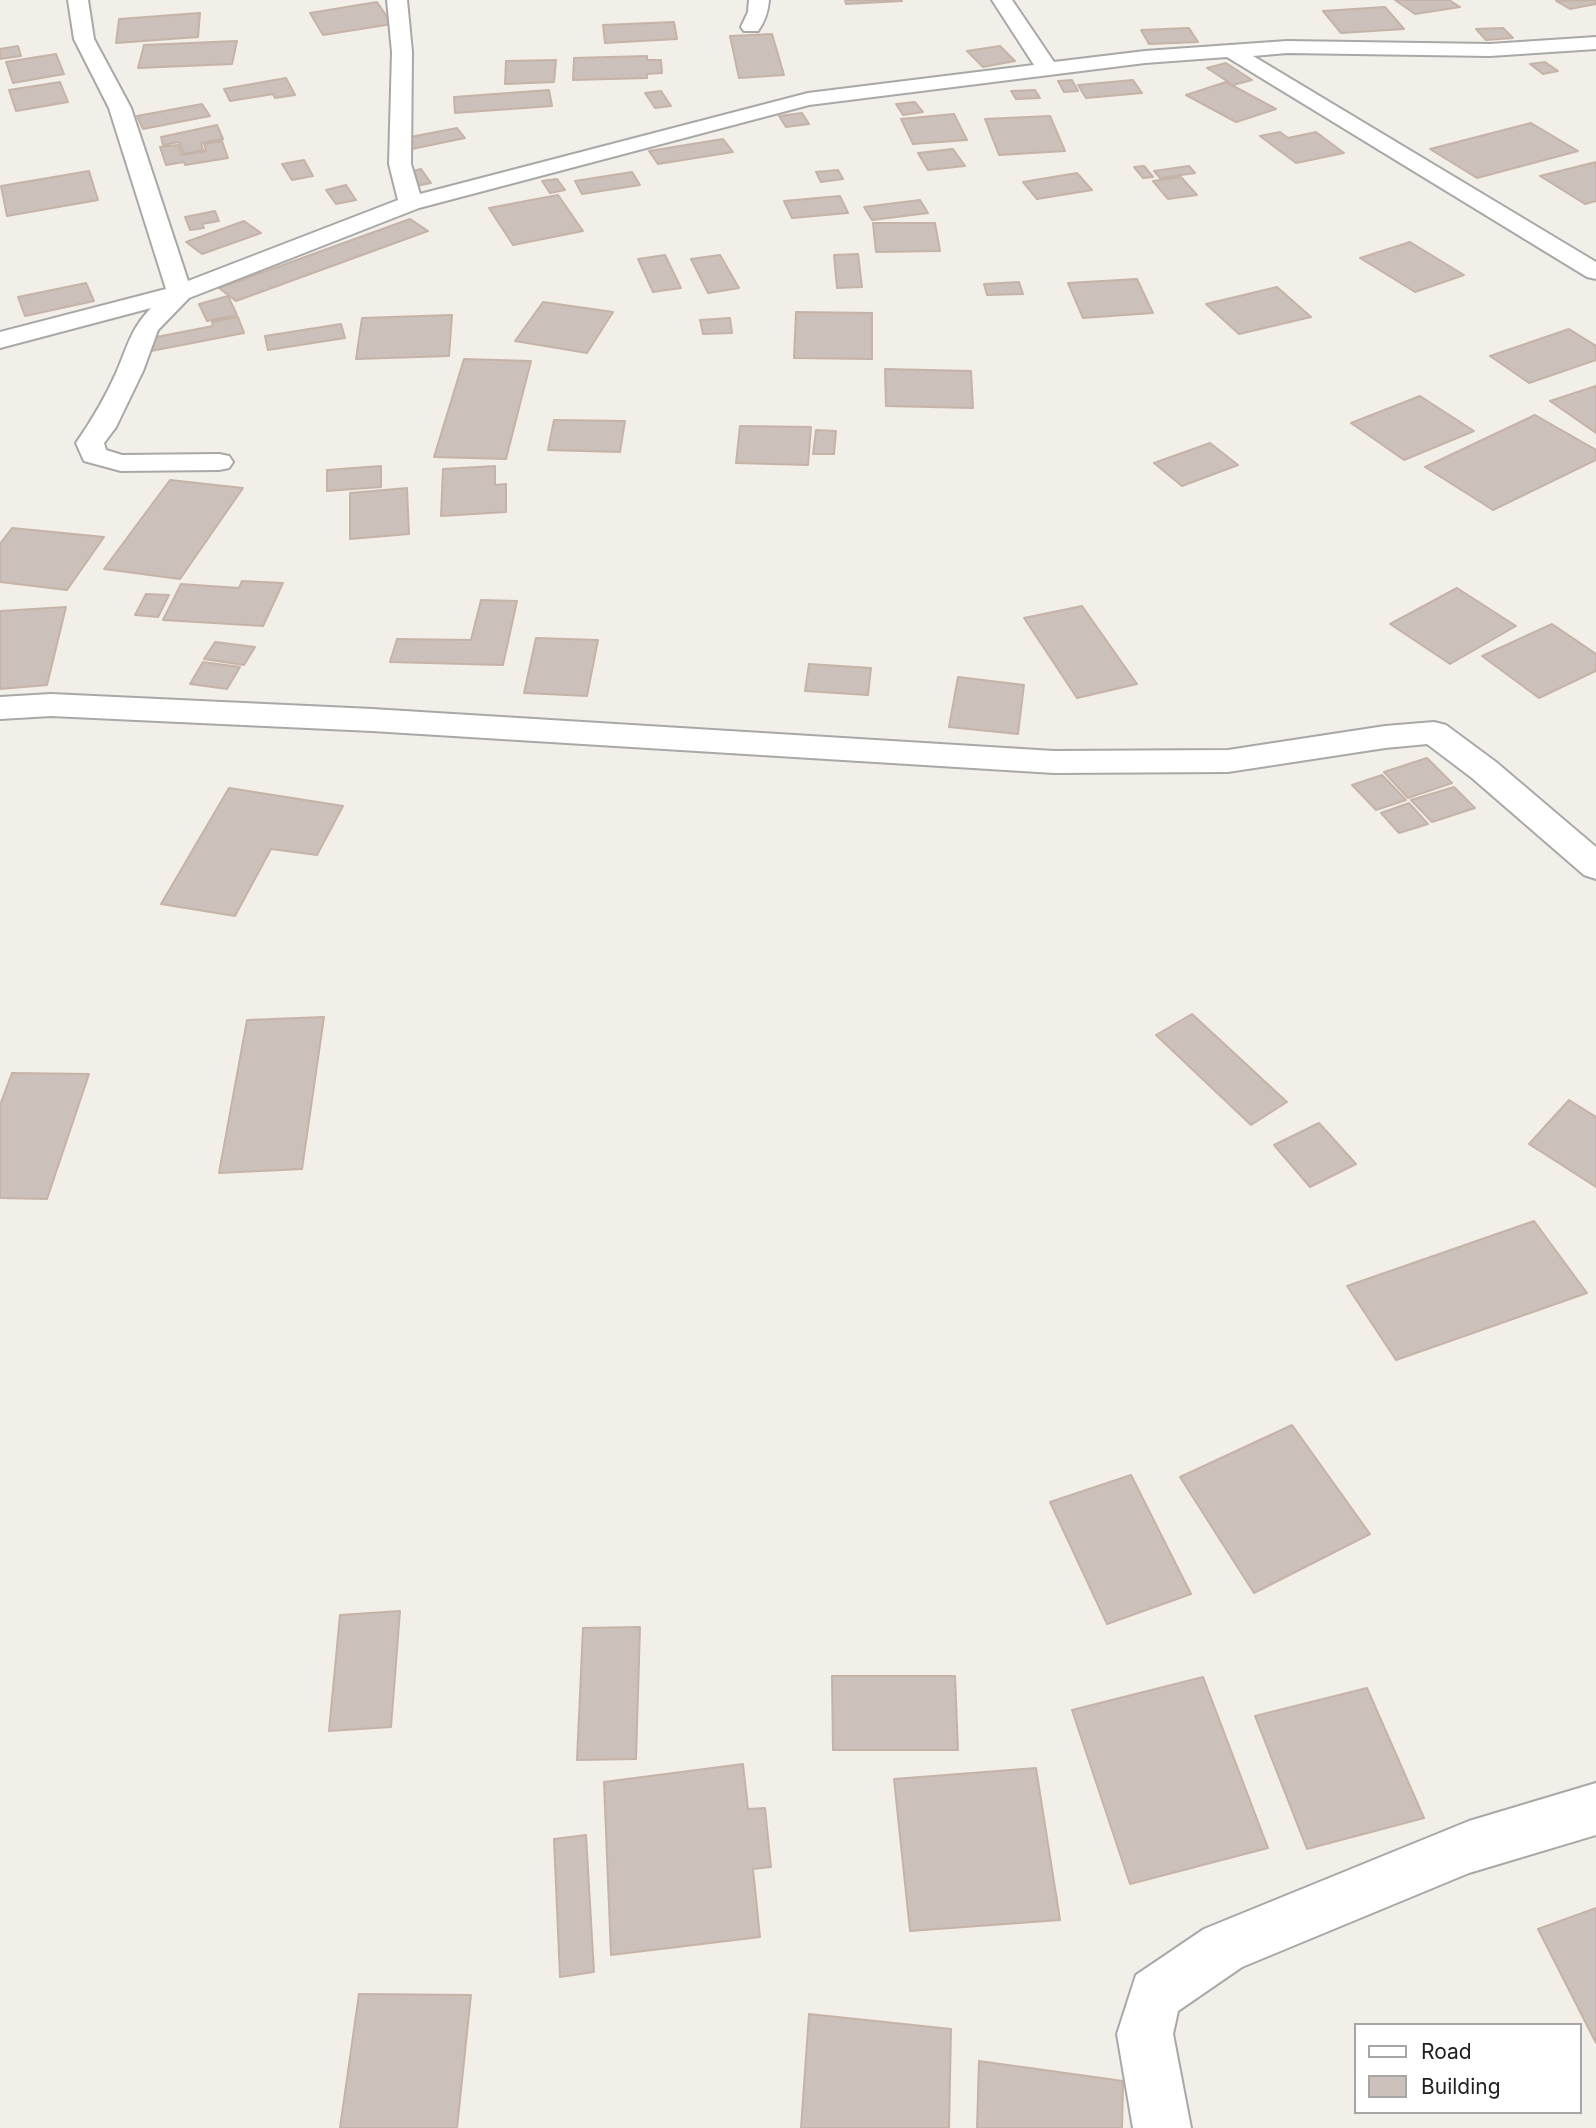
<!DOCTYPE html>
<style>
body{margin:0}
#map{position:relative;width:1596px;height:2128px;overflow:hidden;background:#f2eee8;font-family:Inter,sans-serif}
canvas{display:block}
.legend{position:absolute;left:1354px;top:2023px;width:228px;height:91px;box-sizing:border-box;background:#fff;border:2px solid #a6a6a6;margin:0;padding:9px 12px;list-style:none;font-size:21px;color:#212121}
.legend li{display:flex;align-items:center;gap:14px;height:35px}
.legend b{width:35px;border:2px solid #a6a6a6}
</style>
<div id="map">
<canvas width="1596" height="2128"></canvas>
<ul class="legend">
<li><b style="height:9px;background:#fff"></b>Road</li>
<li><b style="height:19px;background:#cbc0ba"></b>Building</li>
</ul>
</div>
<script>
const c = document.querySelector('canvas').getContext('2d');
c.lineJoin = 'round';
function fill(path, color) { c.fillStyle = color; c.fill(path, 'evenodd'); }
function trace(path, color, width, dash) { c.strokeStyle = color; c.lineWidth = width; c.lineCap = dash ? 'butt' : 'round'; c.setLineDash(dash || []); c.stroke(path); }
const building = new Path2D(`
 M845 0H901L902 1 846 4Z
 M1395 0H1449L1460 7 1415 14Z
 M1596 0V4L1570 9 1556 1Z
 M377 2 392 24 323 35 310 13Z
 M1385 7 1404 29 1341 33 1323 11Z
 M200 13 198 37 116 43 119 19Z
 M674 22 677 39 605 43 603 25Z
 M1189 28 1198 42 1149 44 1141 30Z
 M1503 28 1513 38 1486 40 1476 29Z
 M772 34 784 75 739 78 730 36Z
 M237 41 232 64 138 68 144 45Z
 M18 46 21 56 0 59V49Z
 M1000 46 1015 61 983 67 967 51Z
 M56 54 64 74 13 83 6 62Z
 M647 56V60H661L662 73 647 74V78L573 80 574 58Z
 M556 60 554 82 505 84 506 61Z
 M1545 62 1558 71 1543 74 1530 64Z
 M1226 63 1252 80 1233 85 1207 68Z
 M286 78 295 95 275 98 273 94 230 101 224 89Z
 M1072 80 1078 91 1064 92 1058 81Z
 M1133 80 1142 93 1086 98 1078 85Z
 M60 82 68 102 16 111 9 90Z
 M1226 82 1276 109 1236 122 1186 95Z
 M549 90 552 106 455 113 454 97Z
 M1035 90 1040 98 1016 99 1011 91Z
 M661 91 671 106 655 108 645 93Z
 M915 102 923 112 903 115 896 104Z
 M202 104 210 116 143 129 137 116Z
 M802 113 809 124 786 127 779 116Z
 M954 114 967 140 913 144 901 119Z
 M1050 116 1065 151 999 155 985 119Z
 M1531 123 1578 151 1477 178 1430 149Z
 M217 125 223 139 201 143 203 150 184 154 179 142 163 145 161 137Z
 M457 128 465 138 412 149 405 138Z
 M1280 132 1288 138 1316 132 1344 153 1296 163 1260 136Z
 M723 139 733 152 658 164 649 151Z
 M222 141 228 158 185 165 184 162 166 165 160 147 178 145 182 155 206 151 204 144Z
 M953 149 965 166 928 170 918 153Z
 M304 160 313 176 292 180 282 164Z
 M1596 162V201L1585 204 1540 176Z
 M1144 166 1153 177 1143 178 1134 167Z
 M1189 166 1195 173 1160 178 1154 171Z
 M421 169 431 183 416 186 406 173Z
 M838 170 843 179 821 182 816 172Z
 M89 171 98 200 7 216 1 186Z
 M632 172 640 185 582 194 575 181Z
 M1077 173 1092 190 1037 199 1023 182Z
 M1181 177 1197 195 1168 199 1153 181Z
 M557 179 565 190 550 193 542 181Z
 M346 185 356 200 336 204 326 190Z
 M558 195 583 231 513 245 489 208Z
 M840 196 848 213 792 218 784 201Z
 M920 200 928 213 872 220 864 207Z
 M215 211 219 221 202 224 204 228 190 230 185 217Z
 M410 219 428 231 236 301 219 288Z
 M244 221 261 233 202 254 186 242Z
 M873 223H935L940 251 876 252Z
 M1410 242 1464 275 1415 292 1360 258Z
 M858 254 862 287 837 288 834 255Z
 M665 255 681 288 653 292 638 259Z
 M720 255 739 288 708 293 691 259Z
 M1137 279 1153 313 1083 318 1068 283Z
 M1019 282 1023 294 987 295 984 284Z
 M86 283 94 301 25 316 18 297Z
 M1277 287 1311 317 1239 334 1206 304Z
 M228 296 237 315 207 321 199 304Z
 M543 302 613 312 587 353 515 341Z
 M796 312 872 313V359L794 358Z
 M452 315 449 356 356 359 362 318Z
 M238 317 244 333 151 351 146 339 213 326 212 322Z
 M730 318 732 333 703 334 700 320Z
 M341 324 345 338 268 350 265 336Z
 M1569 329 1596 346V360L1529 383 1490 356Z
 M464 359 531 361 506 459 434 457Z
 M885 369 971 371 973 408 886 406Z
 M1596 386V433L1550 401Z
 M1420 396 1474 431 1404 460 1351 423Z
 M1535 415 1596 450V460L1493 510 1425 467Z
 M554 420 625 421 620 452 548 450Z
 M740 426 811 427 808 465 736 463Z
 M816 430 836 431 834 454H813Z
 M1210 443 1238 465 1182 486 1154 463Z
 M381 466V487L327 491V470Z
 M495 466V485L506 484V512L441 516 443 469Z
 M170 480 243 488 180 579 104 569Z
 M407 488 409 534 350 539V493Z
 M12 528 104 537 67 590 0 582V544Z
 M242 581 283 583 263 626 163 620 181 584 239 588Z
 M1457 588 1516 626 1450 664 1390 624Z
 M146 594 169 595 158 617 135 615Z
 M481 600 517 601 503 665 390 662 397 639 471 640Z
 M1082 606 1137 684 1077 698 1024 618Z
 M66 607 47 685 0 689V611Z
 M1552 624 1596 654V671L1539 698 1482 656Z
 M536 638 598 640 587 696 524 693Z
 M215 642 255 647 244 665 204 659Z
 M203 662 240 667 227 689 190 684Z
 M809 664 871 668 868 695 805 691Z
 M958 677 1024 685 1018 734 949 727Z
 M1427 758 1452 783 1408 798 1384 772Z
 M1382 775 1406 800 1376 810 1352 785Z
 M1454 787 1475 808 1432 822 1411 800Z
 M229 788 343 806 317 855 271 849 235 916 161 904Z
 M1409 803 1428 824 1399 833 1381 813Z
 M1192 1014 1287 1102 1251 1125 1156 1035Z
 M324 1017 302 1169 219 1173 247 1020Z
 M12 1073 89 1074 47 1199 0 1198V1105Z
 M1569 1100 1596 1117V1187L1529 1144Z
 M1319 1123 1356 1164 1310 1187 1274 1145Z
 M1534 1221 1587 1293 1396 1360 1347 1286Z
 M1292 1425 1370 1534 1254 1593 1180 1477Z
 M1131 1475 1191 1594 1107 1624 1050 1502Z
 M400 1611 391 1727 329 1731 340 1615Z
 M640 1627 636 1759 577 1760 583 1628Z
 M832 1676H955L958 1750H833Z
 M1203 1677 1268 1848 1130 1884 1072 1710Z
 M1367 1688 1424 1818 1307 1849 1255 1716Z
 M743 1764 748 1809 765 1808 771 1867 753 1869 760 1937 611 1955 604 1782Z
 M1036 1768 1060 1920 910 1931 894 1779Z
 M586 1835 594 1972 560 1977 554 1839Z
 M1596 1908V2043L1538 1929Z
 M359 1994 471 1995 457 2128H340Z
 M809 2014 951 2029 949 2128H801Z
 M979 2061 1123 2081 1122 2128H977Z`);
fill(building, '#cbc0ba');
trace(building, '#c6b3a8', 2);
const minor = new Path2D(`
 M68 0H88L94 39 131 108 188 281 398 200 389 164 392 52 387 0H407L412 52 411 164 420 194 808 93 1034 65 992 0H1012L1054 62 1145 51 1287 41 1490 44 1596 37V49L1490 56 1287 53 1253 56 1596 262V279L1587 277 1227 57 1145 63 809 105 419 208 189 298 158 330 143 371 116 427 104 443 106 450 122 455 219 454 229 456 233 462 229 468 219 470 121 471 84 461 76 443C92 420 106 396 117 371 128 345 131 329 151 308L0 348V332L166 289 109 108 74 39Z
 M749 0H769C768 12 765 21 758 31H744L741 27 748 12Z
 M51 694 372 709 1054 751 1228 750 1385 726 1434 722 1446 725 1496 762 1596 847V879L1584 875 1472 778 1427 744 1385 748 1228 772 1054 773 372 731 51 716 0 719V697Z
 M1596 1783V1835L1469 1873 1242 1967 1178 2011 1173 2034 1191 2128H1133L1117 2034 1136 1975 1204 1929 1469 1821Z`);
trace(minor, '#a8a8a8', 4);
fill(minor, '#fff');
</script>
